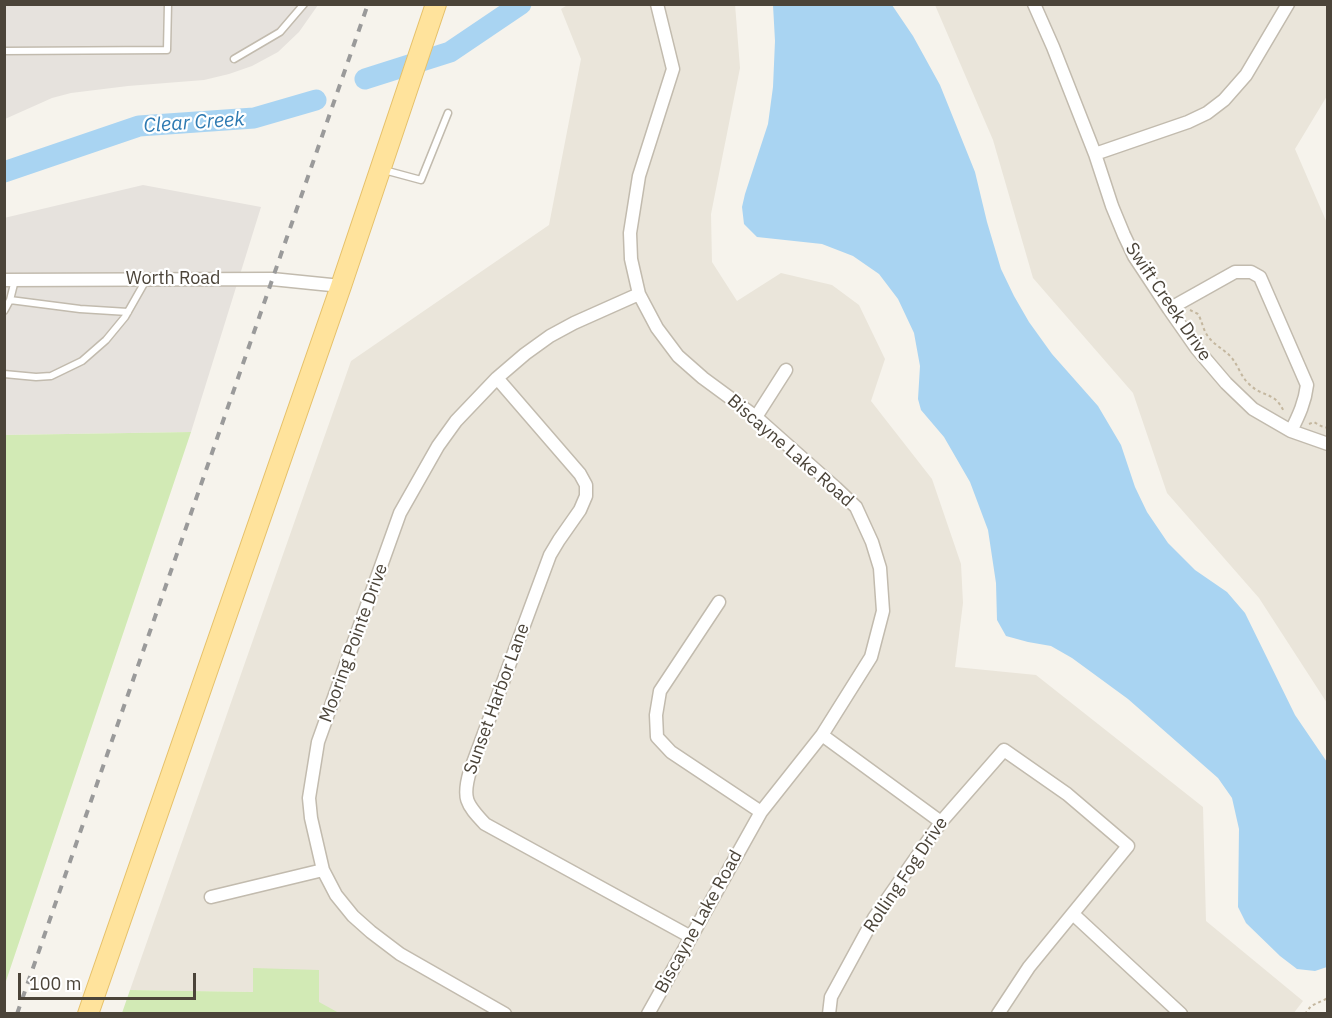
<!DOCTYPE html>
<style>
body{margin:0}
#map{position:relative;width:1332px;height:1018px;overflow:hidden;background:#f6f3ec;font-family:"IBM Plex Sans",sans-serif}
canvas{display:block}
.frame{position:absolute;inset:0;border:6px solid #4b4439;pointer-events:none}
.scale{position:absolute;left:18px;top:973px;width:178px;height:27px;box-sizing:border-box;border:3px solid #4b4439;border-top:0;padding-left:8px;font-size:18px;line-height:21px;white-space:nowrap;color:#4b4439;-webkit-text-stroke:4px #fff;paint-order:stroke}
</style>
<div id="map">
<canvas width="1332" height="1018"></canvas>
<div class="frame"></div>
<div class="scale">100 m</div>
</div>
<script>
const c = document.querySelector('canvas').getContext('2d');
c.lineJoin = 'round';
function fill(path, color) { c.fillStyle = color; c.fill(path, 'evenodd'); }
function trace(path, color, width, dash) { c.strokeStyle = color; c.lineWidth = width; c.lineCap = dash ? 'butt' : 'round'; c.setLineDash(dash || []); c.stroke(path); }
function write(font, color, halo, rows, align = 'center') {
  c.font = font + ' "IBM Plex Sans",sans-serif'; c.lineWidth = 4.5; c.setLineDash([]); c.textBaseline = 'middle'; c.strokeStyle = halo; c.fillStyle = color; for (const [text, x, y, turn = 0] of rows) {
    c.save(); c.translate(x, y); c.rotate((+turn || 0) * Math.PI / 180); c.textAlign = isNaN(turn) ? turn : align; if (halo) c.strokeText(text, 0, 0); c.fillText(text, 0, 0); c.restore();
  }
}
fill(new Path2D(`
 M569 4H735L740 68 711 214 712 262 737 301 781 273 832 285 859 305 885 359 871 401 932 479 961 564 963 603 955 667 1036 675 1203 807 1206 921 1303 1001 1293 1014H339L253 969V992L130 990 351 361 549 225 581 59 561 9Z
 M935 5H1327V96L1295 149 1327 223V703L1259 598 1167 493 1133 393 1033 278 993 140Z`), '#eae5da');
fill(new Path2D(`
 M4 5H318L299 32 278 52 252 66 229 74 204 80 128 86 71 93 52 98 5 119Z
 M143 185 261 207 191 432 5 435 4 218Z`), '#e6e2dd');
fill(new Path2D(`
 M191 432 5 984V435Z
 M253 968 319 970V1002L339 1013H122L130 990 253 992Z`), '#d2eab5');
fill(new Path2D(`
 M773 5H892L913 36 940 85 975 172 987 222 1001 269 1014 296 1029 322 1052 354 1098 406 1121 445 1135 487 1147 512 1168 543 1195 570 1227 592 1245 613 1295 715 1327 762V967L1315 971 1297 969 1280 956 1246 923 1238 907 1239 829 1232 798 1218 778 1128 699 1072 658 1051 646 1028 642 1006 636 997 620 996 583 988 530 970 482 944 437 921 410 918 399 920 366 914 333 898 299 879 274 853 256 822 244 757 237 744 224 742 207 745 194 768 124 773 87 775 41Z`), '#a9d4f2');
trace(new Path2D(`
 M365 79 450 52 521 4
 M4 172 139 126 254 118 316 100`), '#a9d4f2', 21);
const service = new Path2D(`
 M4 51 167 50 168 4
 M234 59 280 32 304 4
 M384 170 421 180 448 113
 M10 300 80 309 128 312
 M4 311 10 300 15 280
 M4 374 36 377 51 376 82 361 106 340 125 317 146 280`);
const minor = new Path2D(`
 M1034 4 1053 47 1095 154 1112 206 1124 235 1134 256 1169 309 1197 349 1226 383 1253 409 1291 431 1328 444
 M1095 154 1188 122 1207 113 1224 100 1246 75 1288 4
 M4 280 272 279 341 286
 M1169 309 1235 272H1251L1260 277 1307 385C1305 402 1299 415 1291 431
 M497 378 580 474 586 485V496L580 510 559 540 550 555 470 771C462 798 466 804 485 824L691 937
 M756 417 786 370
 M719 602 660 691 656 715 657 737 671 752 761 812
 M822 735 941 822
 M211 897 323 870
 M1073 914 1181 1014
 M505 1014 400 954 371 932 353 916 336 895 323 870 311 818 309 798 318 742 400 513 438 446 456 421 497 378 525 354 550 336 574 323 639 294
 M648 1014 761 812 822 735 871 657 883 611 880 568 872 542 856 507 836 488 756 417 703 378 678 356 657 328 639 294 631 259 630 233 639 176 673 69 657 4
 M829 1014 831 997 874 918 941 822 1004 750 1067 794 1128 846 1029 967 998 1014`);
const primary = new Path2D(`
 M88 1014 341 286 436 4`);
trace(service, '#c2bbae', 9);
trace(minor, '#c2bbae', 15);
trace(primary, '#e6c16a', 22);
trace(new Path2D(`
 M1190 310 1198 314C1202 321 1203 329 1207 335 1214 346 1227 350 1234 361 1239 368 1242 378 1249 384 1263 398 1275 391 1284 412
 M1309 424 1314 422 1321 426 1328 428
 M1305 1014 1311 1006 1328 998`), '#c4b79f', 2, [3, 3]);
trace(service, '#fff', 6);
trace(minor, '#fff', 12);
trace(primary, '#ffe39c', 20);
trace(new Path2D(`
 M17 1014 368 4`), '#9a9a9a', 4, [8, 8]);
write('18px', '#4b4439', '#fff', [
 ["Worth Road",173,279],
 ["Swift Creek Drive",1168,302,56],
 ["Biscayne Lake Road",790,451,41],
 ["Mooring Pointe Drive",354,643,-70],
 ["Sunset Harbor Lane",497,699,-70],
 ["Rolling Fog Drive",906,875,-56],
 ["Biscayne Lake Road",699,922,-61]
]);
write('italic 20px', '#2e7ab2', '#fff', [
 ["Clear Creek",194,123,-4]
]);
</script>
